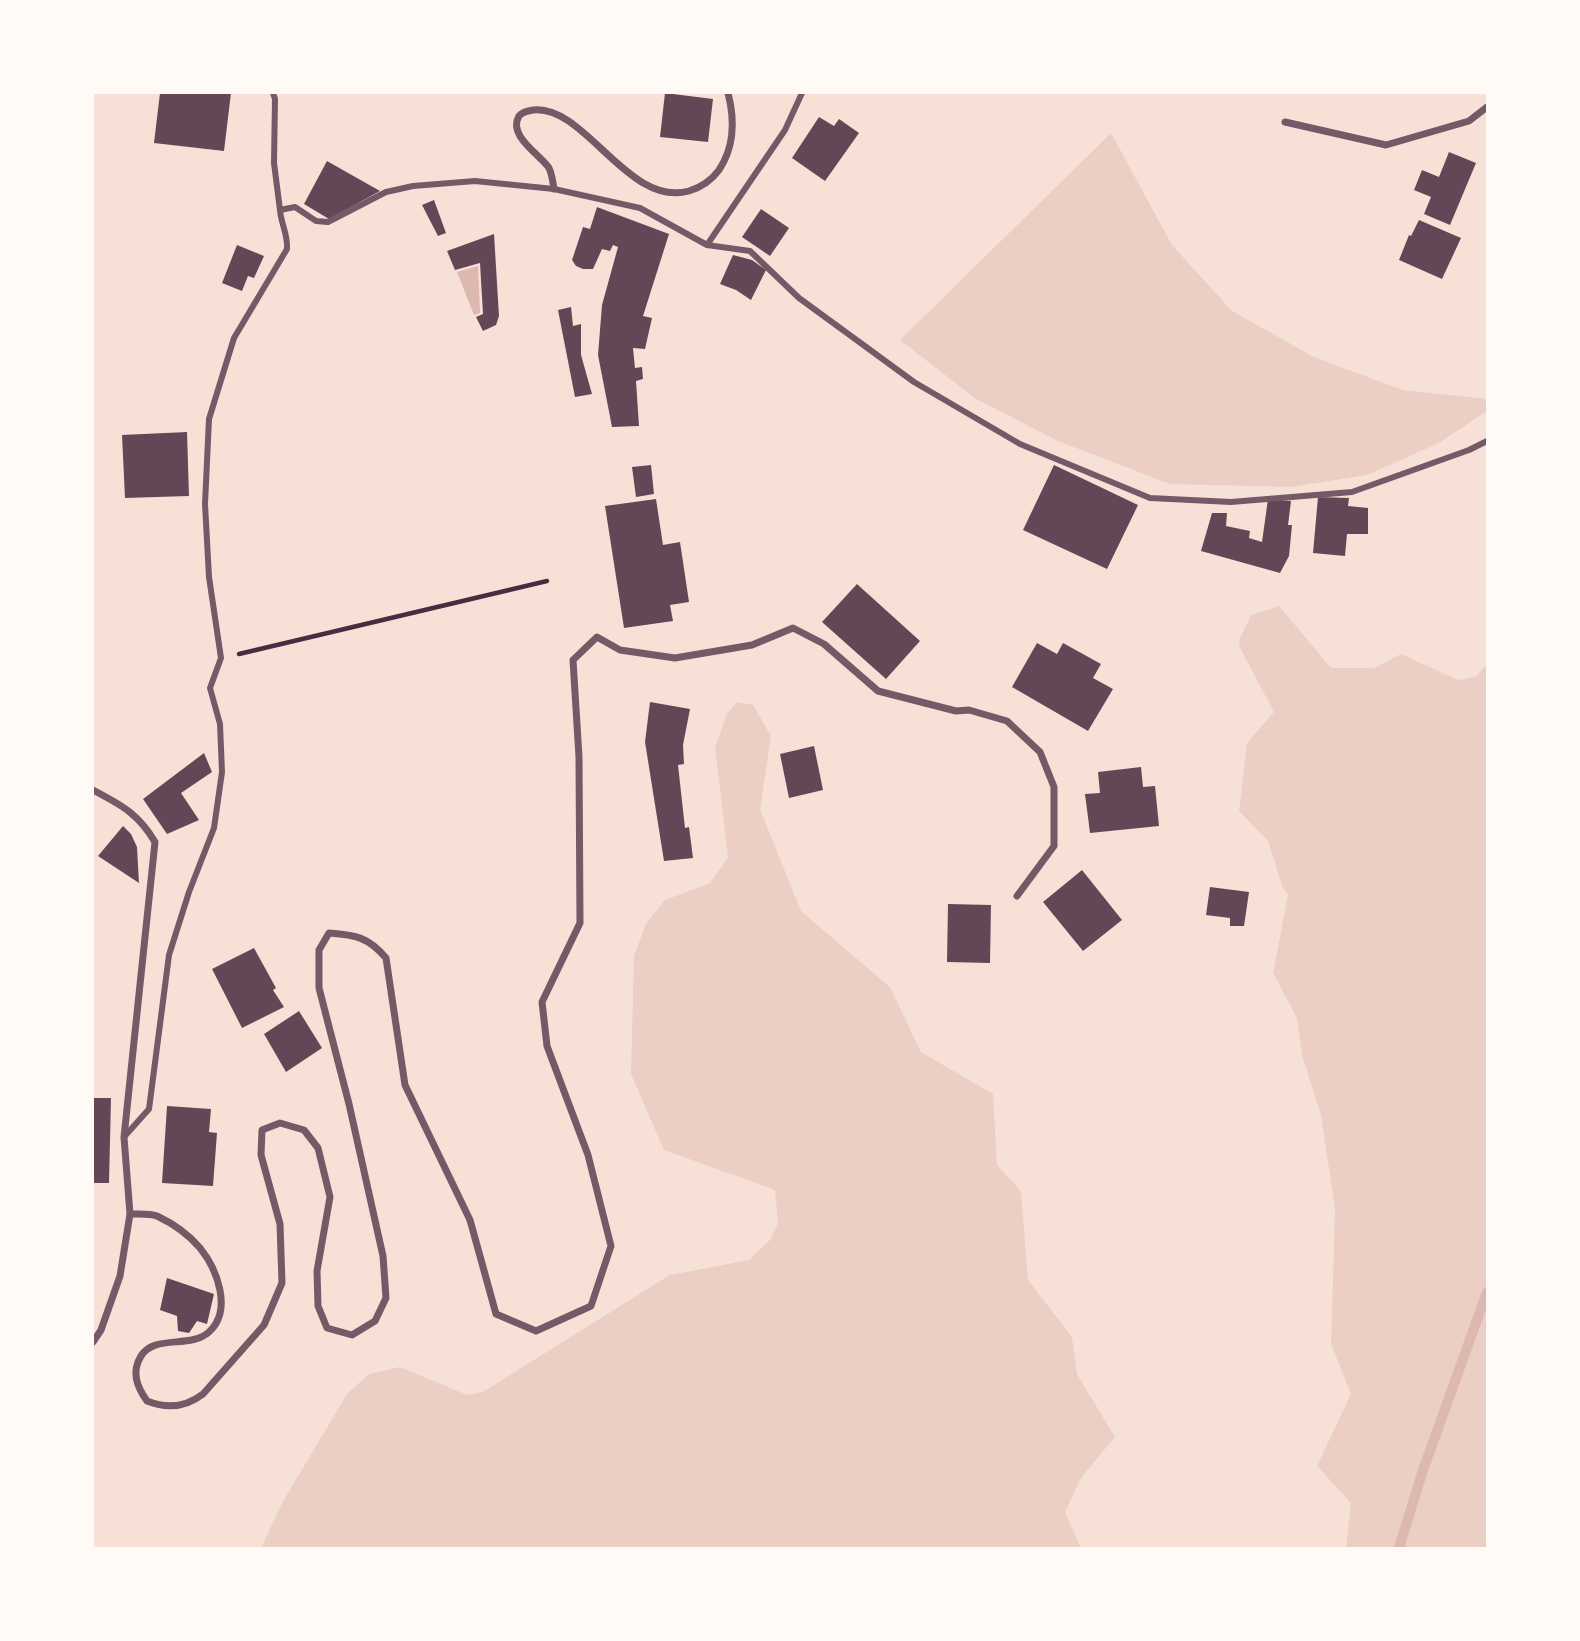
<!DOCTYPE html>
<style>
body{margin:0}
#map{position:relative;width:1580px;height:1641px;overflow:hidden;background:#f7e1d7;font-family:Mulish,sans-serif}
canvas{display:block}
.frame{position:absolute;inset:0;border:94px solid #fffaf5;pointer-events:none}
</style>
<div id="map">
<canvas width="1580" height="1641"></canvas>
<div class="frame"></div>
</div>
<script>
const c = document.querySelector('canvas').getContext('2d');
c.lineJoin = 'round';
function fill(path, color) { c.fillStyle = color; c.fill(path, 'evenodd'); }
function trace(path, color, width, dash) { c.strokeStyle = color; c.lineWidth = width; c.lineCap = dash ? 'butt' : 'round'; c.setLineDash(dash || []); c.stroke(path); }
fill(new Path2D(`
 M1111 133 1172 245 1232 311 1314 357 1403 390 1487 399V411L1439 443 1367 475 1291 487 1170 484 1058 441 976 399 900 340Z
 M1279 606 1331 668H1374L1401 654 1458 680 1475 677 1487 665V1548H1346L1351 1503 1317 1466 1351 1394 1331 1344 1335 1209 1321 1115 1302 1055 1297 1018 1273 973 1288 895 1283 888 1268 841 1239 811 1247 743 1274 712 1239 646 1240 638 1251 615Z
 M737 702 753 705 771 736 760 809 801 911 890 987 921 1052 993 1094 997 1165 1021 1191 1028 1280 1072 1337 1077 1374 1115 1437 1081 1478 1065 1512 1081 1548H261L282 1503 347 1394 369 1374 400 1367 467 1395 483 1392 670 1275 749 1260 771 1239 778 1223 775 1190 664 1150 631 1074 634 956 646 924 665 900 710 883 728 858 715 747 727 714Z`), '#ebcfc5');
fill(new Path2D(`
 M478 266 480 313 474 315 457 272Z`), '#dcb8b0');
trace(new Path2D(`
 M1399 1548 1422 1473 1487 1292`), '#dcb8b0', 10);
fill(new Path2D(`
 M160 93H231L224 151 154 143Z
 M665 93 713 99 708 142 660 137Z
 M819 117 834 126 839 119 859 133 825 181 792 158Z
 M1449 152 1476 163 1450 225 1424 214 1431 197 1414 190 1422 170 1439 177Z
 M327 161 380 191 329 219 304 204Z
 M434 200 446 233 438 236 422 205Z
 M597 207 669 234 643 316 652 318 645 349 633 348 635 368 642 367 643 379 636 381 639 426 612 427 598 355 602 305 618 247 613 245 610 251 602 249 593 269H583L576 266 572 260 583 227 590 229Z
 M761 209 789 228 770 256 742 237Z
 M1419 220 1461 238 1442 279 1399 260 1409 235 1411 236Z
 M494 234 499 316 496 325 483 331 476 317 483 314 480 263 455 270 447 251Z
 M237 245 264 256 254 278 248 276 242 291 222 283Z
 M733 255 752 260 766 270 751 300 736 290 720 284Z
 M571 307 573 326 581 324V355L592 394 575 397 558 310Z
 M187 432 189 496 125 498 122 435Z
 M651 465 654 494 636 497 632 467Z
 M1054 465 1138 505 1107 569 1023 530Z
 M1318 497 1349 498 1348 506 1368 508V534H1347L1345 556 1313 553Z
 M656 499 663 545 680 542 689 602 670 605 673 621 624 628 605 506Z
 M1268 499 1291 501 1288 525H1292L1289 556 1280 573 1201 551 1212 513H1227L1226 526 1250 531 1249 538 1262 542Z
 M857 584 920 641 886 679 822 622Z
 M1037 643 1057 654 1063 643 1101 664 1093 678 1113 689 1088 731 1012 687Z
 M650 702 690 709 683 745 684 764 678 765 685 828 689 827 693 858 664 861 645 742Z
 M814 746 823 790 789 798 780 754Z
 M204 753 212 772 181 793 199 820 167 834 143 799Z
 M1141 767 1143 787 1155 786 1159 826 1090 833 1085 794 1100 793 1098 772Z
 M123 826 131 834 137 847 139 883 98 856Z
 M1082 870 1122 920 1083 951 1043 902Z
 M1210 887 1249 892 1244 926H1230V918L1206 915Z
 M948 904 991 905 990 963 947 962Z
 M254 948 276 988 273 990 284 1007 242 1028 212 969Z
 M299 1011 322 1048 286 1072 264 1034Z
 M93 1098H111L109 1183H93Z
 M167 1106 211 1109 209 1132 217 1133 213 1186 162 1183Z
 M167 1278 214 1294 207 1324 197 1321 189 1333 178 1331 177 1316 160 1310Z`), '#644757');
trace(new Path2D(`
 M239 654 547 581`), '#4a2c40', 4.5);
trace(new Path2D(`
 M273 93 275 99 274 163 280 210
 M707 245 785 130 802 93
 M124 1137 149 1109 169 955 189 892 214 828 222 772 220 724 210 688 221 658 209 577 205 504 209 419 234 338 287 249C288 234 281 224 280 210L295 207 316 221 328 222 386 192 413 186 475 181 554 189 640 208 707 245 750 251 799 298 914 382 1020 444 1150 498 1231 502 1352 492 1469 450 1487 441`), '#755966', 6);
trace(new Path2D(`
 M1285 122 1386 145 1469 121 1487 107
 M554 189C553 183 552 174 549 168 541 155 507 136 519 116 523 111 528 111 533 110 585 104 628 208 689 191 702 187 711 181 719 170 735 146 735 120 728 93
 M93 790C121 805 138 813 155 842L124 1137 130 1214 120 1276 101 1330 93 1342
 M130 1214C139 1214 149 1213 157 1216 172 1223 189 1235 200 1248 217 1269 233 1310 209 1332 190 1349 155 1334 141 1356 131 1372 137 1387 147 1401 167 1409 185 1408 203 1394L264 1325 282 1283 280 1224 261 1155 262 1130 280 1123 304 1130 318 1148 330 1197 317 1271 318 1306 327 1328 352 1335 375 1321 386 1298 383 1256 349 1104 319 988V950L329 933C356 935 368 937 386 958L405 1085 470 1220 496 1314 536 1331 591 1306 611 1246 588 1155 547 1046 542 1002 580 923 579 757 573 660 597 637 620 650 675 658 752 645 793 628 824 644 878 691 956 711 969 710 1007 721 1040 752 1054 787V846L1017 896`), '#755966', 7);
</script>
